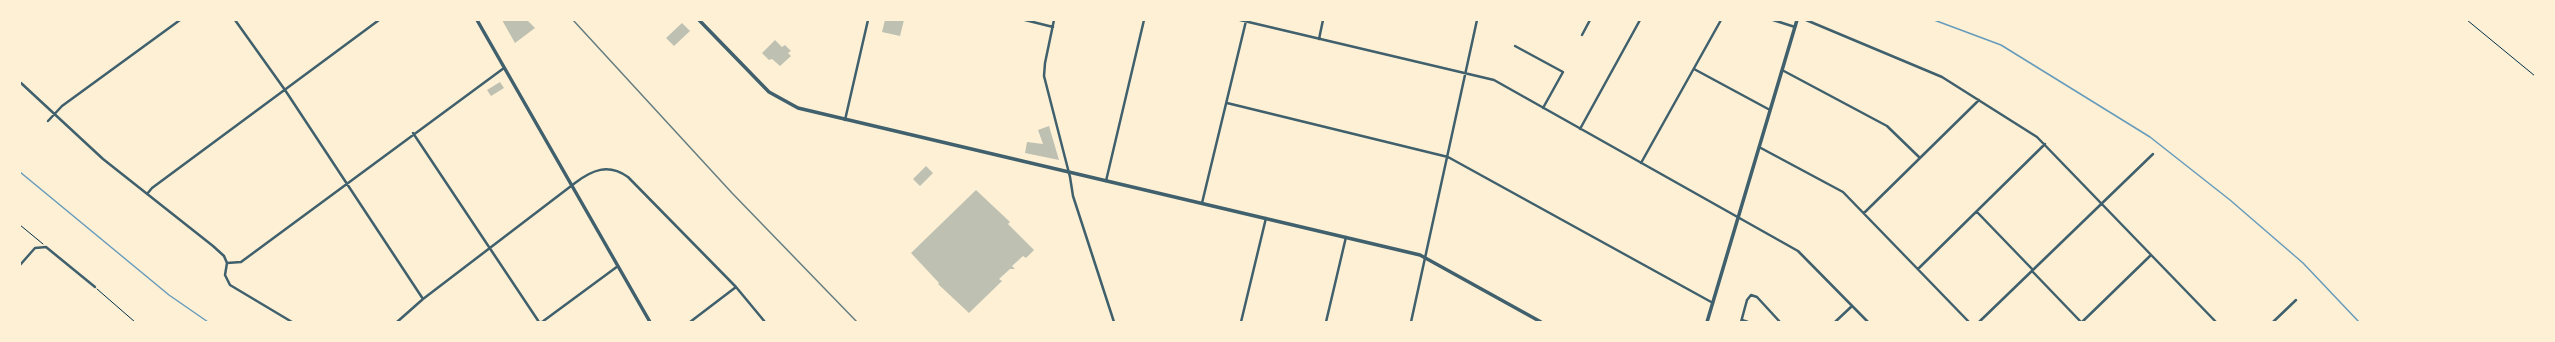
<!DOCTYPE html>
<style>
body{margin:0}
#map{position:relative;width:2555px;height:342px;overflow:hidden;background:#fdf0d5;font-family:Mulish,sans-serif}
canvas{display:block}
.frame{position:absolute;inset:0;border:21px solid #fdf0d5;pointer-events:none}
</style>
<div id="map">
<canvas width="2555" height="342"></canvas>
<div class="frame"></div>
</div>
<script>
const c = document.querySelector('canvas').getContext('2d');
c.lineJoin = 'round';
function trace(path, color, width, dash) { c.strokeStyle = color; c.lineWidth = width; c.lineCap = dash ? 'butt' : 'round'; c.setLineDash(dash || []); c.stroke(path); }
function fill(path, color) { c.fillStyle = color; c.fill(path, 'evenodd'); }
trace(new Path2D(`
 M1934 20 2001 45 2150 137 2230 200 2303 263 2359 322
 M20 172 169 295 208 322`), '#669bbc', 1.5);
fill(new Path2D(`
 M502 20H527L535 28 515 43Z
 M885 20H904L900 36 882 32Z
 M682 23 690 31 674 46 666 38Z
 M775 40 782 47 785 45 791 51 788 53 791 56 780 66 772 59 769 60 762 53Z
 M500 82 504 88 491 96 487 90Z
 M1049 126 1059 160 1025 153 1027 142 1043 144 1038 130Z
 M926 166 933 173 920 186 913 179Z
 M976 190 1010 222 1008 224 1034 250 1026 258 1023 256 1012 266 1015 269H1010L999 279 1002 281 969 313 938 284 939 283 911 253Z`), '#bec0b2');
trace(new Path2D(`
 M2467 20 2535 76
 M20 225 43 244
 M97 289 135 322`), '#003049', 1);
trace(new Path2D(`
 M235 20 285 90 423 299
 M1025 20 1053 27
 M1054 20 1045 63 1044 76 1070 177 1073 196 1114 322
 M1240 20 1494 80 1798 251 1868 322
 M1773 20 1795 27
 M1806 20 1942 77 2037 137 2216 322
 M1582 35 1590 20
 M1319 39 1323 20
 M1515 46 1563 72 1543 108
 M1694 69 1770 110
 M1782 70 1887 126 1920 158
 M21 83 103 159 213 246 224 256 227 263
 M1227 103 1448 157 1713 303
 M845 120 868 20
 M48 121 62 106 180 20
 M1580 129 1640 20
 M413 133 539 322
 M1759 147 1843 192 1969 322
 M1641 163 1721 20
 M1106 181 1144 20
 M147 194 152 188 379 20
 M1202 203 1246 21
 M1977 212 2033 270
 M1864 213 1979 100
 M227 263 241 262 504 68
 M227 263 225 275 230 285 292 322
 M20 265 35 248 46 247 95 287
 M1918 269 2045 144
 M2032 271 2081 322
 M1742 320 1748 322
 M397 322 423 299 575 183C592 170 608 163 628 177L736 287 765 322
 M542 322 618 266
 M690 322 736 287
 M1241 322 1266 218
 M1326 322 1346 237
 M1411 322 1477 20
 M1741 322 1747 300 1751 295 1757 297 1780 322
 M1835 322 1852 306
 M1979 322 2153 154
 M2082 322 2151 255
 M2273 322 2296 300`), '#3f606c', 2.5);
trace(new Path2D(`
 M477 20 650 322
 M699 20 769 92 798 108 1420 255 1541 322
 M1707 322 1797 20`), '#3f606c', 3.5);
trace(new Path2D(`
 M573 20 732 193 857 322`), '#657d81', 1.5);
</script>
